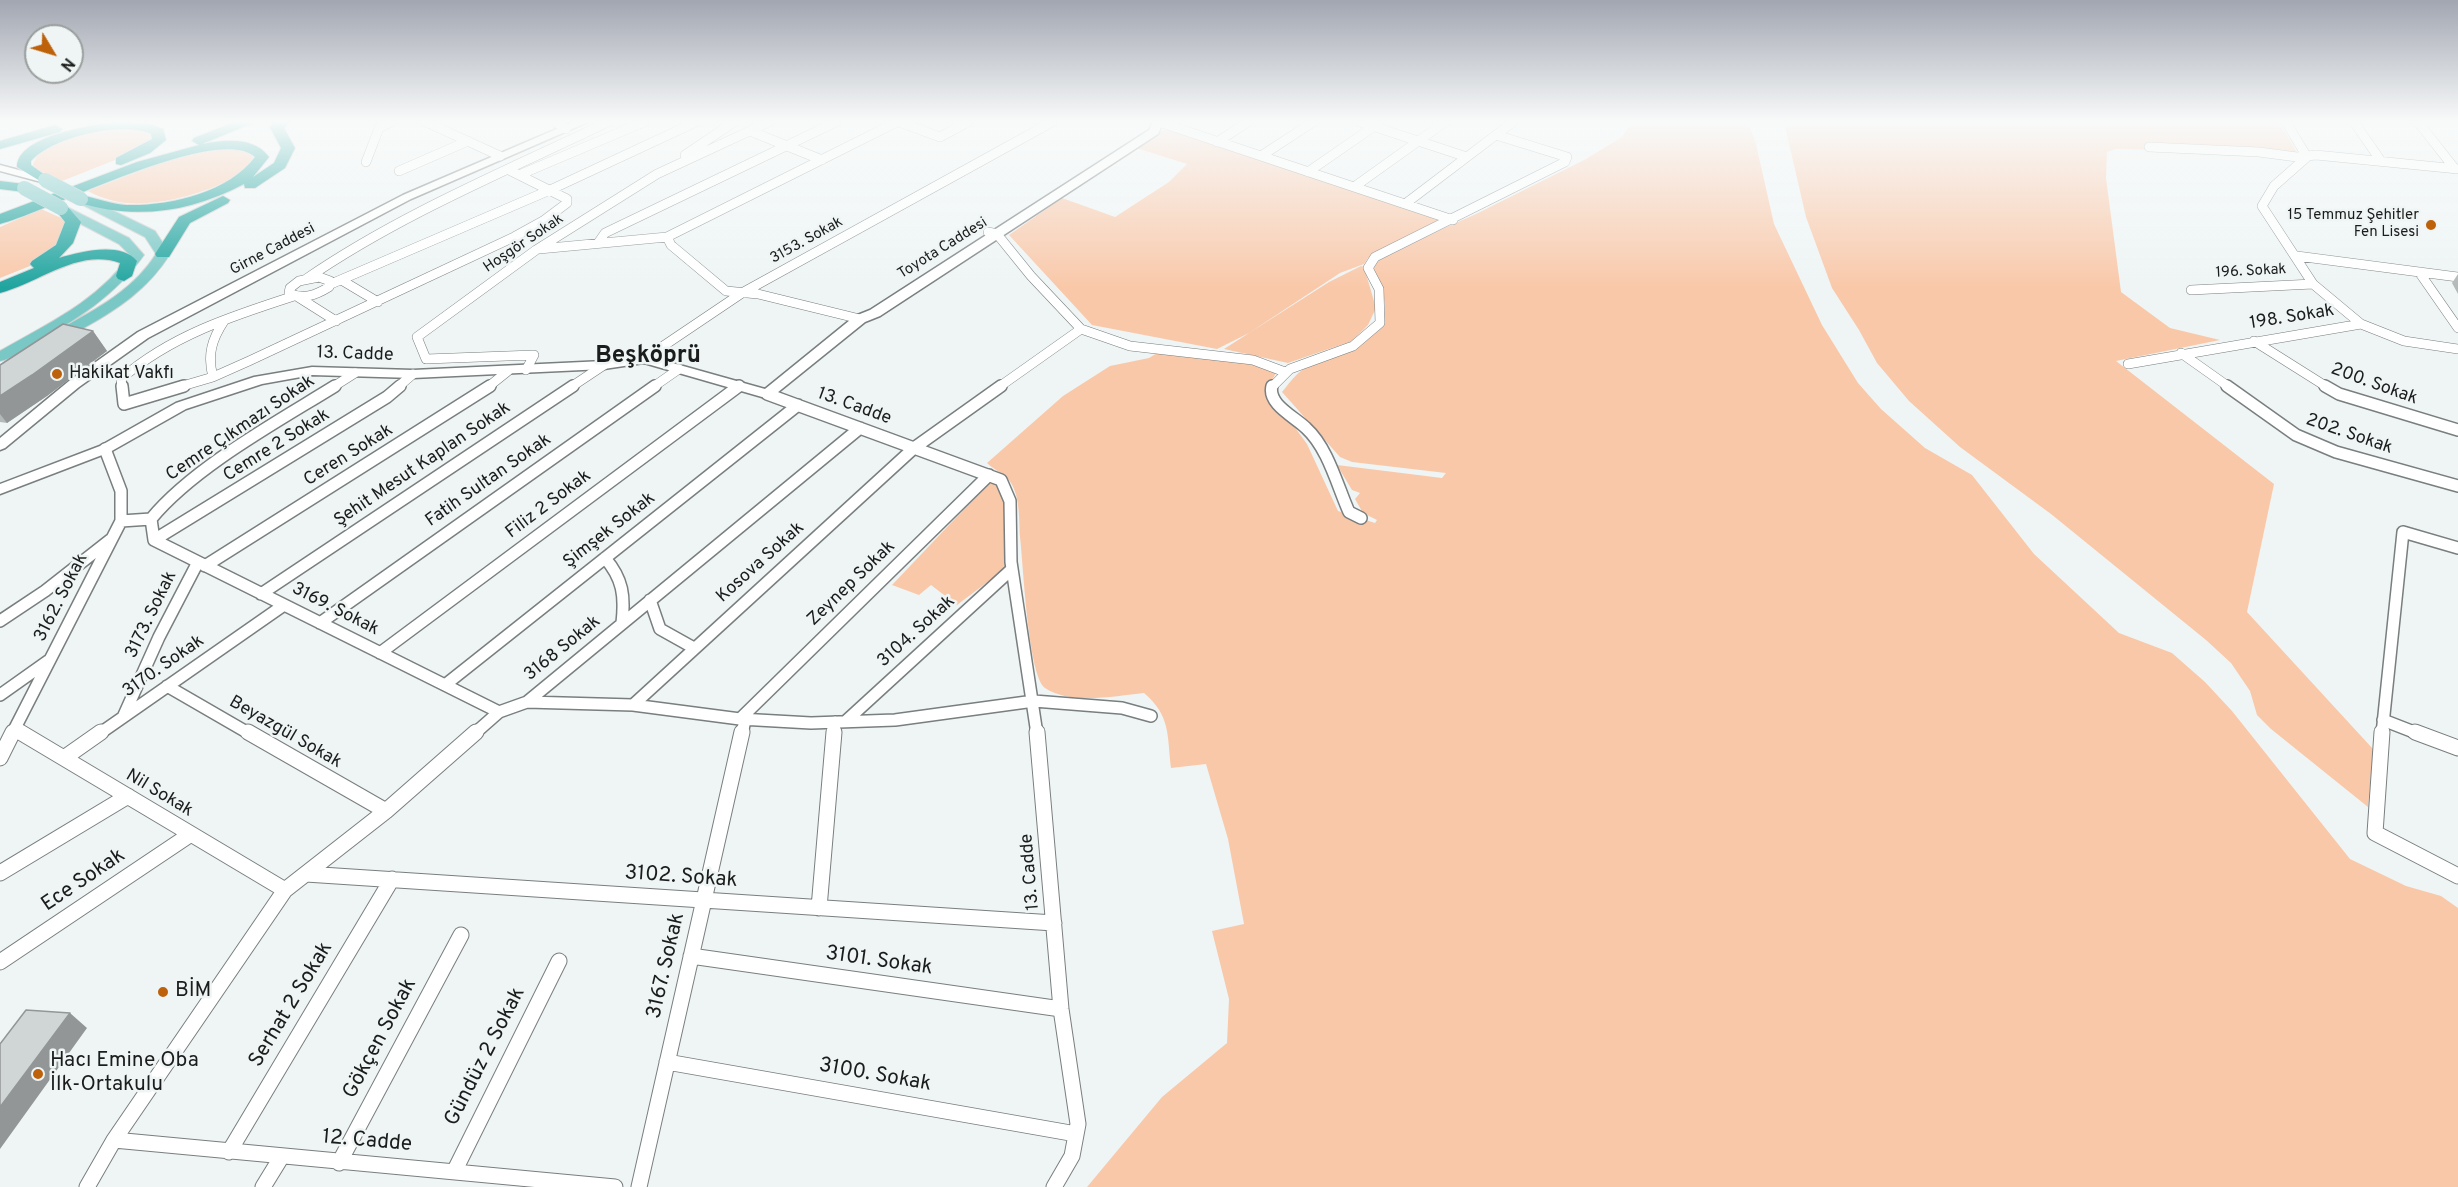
<!DOCTYPE html>
<meta charset="utf-8">
<style>
body{margin:0}
#map{position:relative;width:2458px;height:1187px;overflow:hidden;background:#eff5f5;font-family:Overpass,sans-serif}
canvas{display:block}
.north{position:absolute;left:24px;top:24px;width:60px;height:60px;box-sizing:border-box;background:#eff5f5;border:2px solid #9a9f9e;border-radius:50%;rotate:128deg;font-size:16px;font-weight:700;line-height:24px;text-align:center;color:#1a1d1c}
.north::after{content:'';display:block;margin:auto;width:21px;height:27px;background:#bd610b;clip-path:polygon(50% 0,100% 100%,50% 72%,0 100%)}
</style>
<div id="map">
<canvas width="2458" height="1187"></canvas>
<div class="north">N</div>
</div>
<script>
const c = document.querySelector('canvas').getContext('2d');
c.lineJoin = 'round';
function fill(path, color) { c.fillStyle = color; c.fill(path, 'evenodd'); }
function trace(path, color, width, dash) { c.strokeStyle = color; c.lineWidth = width; c.lineCap = dash ? 'butt' : 'round'; c.setLineDash(dash || []); c.stroke(path); }
function write(font, color, halo, rows, align = 'center') {
  c.font = font + ' Overpass,sans-serif'; c.lineWidth = 5; c.setLineDash([]); c.textBaseline = 'middle'; c.strokeStyle = halo; c.fillStyle = color; for (const [text, x, y, turn = 0] of rows) {
    c.save(); c.translate(x, y); c.rotate((+turn || 0) * Math.PI / 180); c.textAlign = isNaN(turn) ? turn : align; if (halo) c.strokeText(text, 0, 0); c.fillText(text, 0, 0); c.restore();
  }
}
fill(new Path2D(`
 M1631 122H1748L1756 144 1774 224 1822 325 1858 383 1881 409 1925 448 1972 475 2034 554 2119 633 2172 653 2205 682 2232 711 2350 859 2406 886 2441 896 2458 908V1187H1087L1162 1097 1227 1043 1229 999 1212 931 1244 924 1228 839 1206 764 1171 768C1167 735 1171 716 1144 693 1115 696 1070 705 1045 688 1028 676 1023 561 1020 537 1019 520 1020 497 1011 483 1005 473 995 471 987 463L1063 396 1110 366 1149 358 1162 350 1258 358 1280 366 1267 389 1307 444 1338 511 1375 523 1377 520 1363 513 1355 499 1360 493 1352 490 1337 465 1442 478 1446 473 1352 462 1340 457 1282 392C1288 385 1294 376 1301 371 1321 358 1384 339 1385 309 1386 293 1376 280 1372 265L1390 252 1476 214 1584 160 1622 137Z
 M1784 122H2279L2298 154 2116 149 2107 152 2106 178 2121 292 2170 328 2220 340 2116 361 2274 484 2247 612 2373 749 2368 807 2271 729 2257 715 2250 691 2231 663 2206 640 2051 514 1960 447 1909 401 1877 363 1859 330 1832 288 1806 217Z
 M141 128 157 137 133 153 62 181 38 170 33 165C41 135 116 129 141 128Z
 M1166 128 1438 219 1439 223 1381 251 1368 258 1364 264 1340 273 1249 333 1217 349 1092 325 1009 235 1062 198 1115 217 1169 182 1187 164 1136 148Z
 M227 145 254 155C245 184 174 202 147 203 126 205 106 201 88 191L179 156Z
 M41 209 68 221V240L35 264 0 278V227Z
 M1361 266 1364 267 1376 308 1368 325 1352 341 1288 363 1224 349 1329 282Z
 M989 483 998 485 1006 503 1010 565 957 605 931 585 919 595 892 585Z`), '#f9c8a9');
const streetFar2 = new Path2D(`
 M426 122 500 156
 M555 122 566 129
 M899 122 940 137 968 122
 M1159 122 1453 220
 M1360 122 1467 157
 M2286 122 2307 157 2274 186 2262 206 2313 284 2361 324
 M2354 122 2381 161
 M2418 122 2455 169
 M750 131 822 160
 M1217 142 1248 122
 M2149 147 2259 152 2297 157 2316 155 2458 169
 M685 155 734 122
 M1261 156 1313 122
 M366 162 379 128 391 122
 M399 171 468 141
 M1308 172 1376 125
 M519 175 644 122
 M1354 187 1445 122
 M1405 204 1513 122
 M988 232 997 234 1031 276 1081 329 999 387
 M667 237 897 122
 M598 243 605 233 836 122
 M539 249 667 237 671 245 726 291 758 294 860 319
 M2297 256 2458 277
 M2419 272 2458 328
 M319 277 330 281 329 287C316 295 303 300 289 293L290 288 299 281Z
 M306 279C399 215 506 171 608 122
 M343 281 378 302
 M331 284 550 190 696 122
 M2191 290 2313 284
 M298 297 336 321
 M1081 329 1130 346 1253 360 1285 372
 M2254 341 2327 387
 M2181 353 2229 387
 M644 359 742 293 1052 122
 M2128 364 2361 324 2404 341 2458 349
 M526 370 534 355 426 359 417 337 536 250 657 174 769 122
 M213 377C207 355 212 339 224 321
 M122 387 121 379C170 336 232 316 294 296
 M179 387 213 377 249 361 514 237 543 221 567 203V199L509 170
 M333 387 355 373
 M398 387 413 374
 M488 387 508 371
 M571 387 604 365
 M653 387 679 369
 M1272 387 1290 369 1353 346 1380 323 1379 289 1368 268 1375 257 1565 162 1567 157 1496 135`);
const streetFar1 = new Path2D(`
 M122 386 124 404 184 386
 M1272 386C1267 404 1295 417 1306 428 1328 448 1337 485 1349 512L1361 518
 M2227 386 2296 435 2336 452 2458 486
 M2325 386 2339 394 2458 430
 M767 394 1001 480 1010 501 1011 562 1037 734
 M151 519C194 467 277 422 335 386
 M121 521 151 519 154 540
 M154 540 499 712
 M154 540 387 397 400 386
 M605 558C623 579 625 596 622 623
 M205 566 490 386
 M261 594 573 386
 M650 600 660 629 694 648
 M0 621 45 591 110 540
 M320 623 655 386
 M380 653 739 386
 M445 685 798 405
 M167 686 250 734
 M0 695 48 661
 M527 702 633 705 740 719 811 723 895 720 1034 701 1122 708 1151 716
 M633 705 914 448 1001 386
 M124 715 159 637 198 562
 M740 719 989 475
 M2383 720 2419 734
 M846 721 1012 569
 M15 729 23 734
 M12 734 121 521V491L105 449
 M99 734 284 605
 M474 734 499 712 527 702 860 428
 M742 734 745 720
 M834 734 835 722
 M2382 734 2403 532 2458 548`);
const street = new Path2D(`
 M20 732 285 890
 M248 732 386 811
 M1037 732 1061 1009 1078 1124 1072 1156 1054 1187
 M2382 732 2375 833 2458 876
 M2415 732 2458 748
 M0 758 13 732
 M64 758 101 732
 M0 873 128 796
 M306 874 1054 923
 M819 908 834 732
 M691 956 1061 1009
 M0 962 191 834
 M667 1062 1076 1134
 M114 1140 615 1187
 M229 1152 392 879
 M339 1163 461 935
 M454 1172 559 961
 M87 1187 114 1140 285 890 386 811 476 732
 M263 1187 282 1156
 M639 1187 742 732`);
const secondary = new Path2D(`
 M573 122H588L411 199 148 338 79 387 5 448 0 450V438L69 381 138 332 403 195Z
 M1153 122H1163L1158 134 880 316 865 322 772 397H762L644 363 604 369 413 378 312 375 262 384 186 409 110 452 0 494V484L100 446 176 403 254 377 312 367 413 370 604 361 644 355 765 389 855 316 870 310 1149 130Z
 M0 165 49 178 51 180 45 183 0 171Z`);
const primary = new Path2D(`
 M81 195 155 231 170 254C148 289 118 309 82 329 73 334 63 341 53 343L48 342 46 339 48 336C88 313 131 294 156 254L145 237 77 202 75 199Z
 M61 204 129 238 144 255C115 296 76 320 33 344 22 350 12 359 0 361V351C47 324 98 301 130 255L119 244 56 211 55 208Z`);
const highway = new Path2D(`
 M116 122 147 123 163 129 166 140 150 153 121 165 116 164V158L152 139 151 134C121 121 53 137 31 161V165L52 180 45 184 17 167C17 136 92 125 116 122Z
 M235 122H255L202 144C225 140 253 136 269 157L253 177 274 163 281 148 270 127 274 122H289L284 128 295 148 285 168 255 188H245L244 184C189 213 135 220 76 202L74 199 81 195C96 198 111 204 127 205 169 206 228 193 255 157 217 123 48 212 0 224V214L137 162 199 145 192 141 194 138Z
 M55 125 62 129 60 132 0 149V141Z
 M0 181 24 184 31 188 24 192 0 189Z
 M223 196 230 200 228 203 190 223 169 257H157L155 254 179 217Z
 M61 204 66 205 81 222 73 243 59 258C80 252 120 241 137 261L132 276 124 281 118 279 116 276 120 263C78 248 39 283 0 293V282L34 268 30 264 32 261 56 245 65 222 54 208Z`);
trace(streetFar2, '#797e7e', 10);
trace(streetFar1, '#797e7e', 14);
trace(street, '#797e7e', 17);
trace(secondary, '#797e7e', 3);
trace(primary, '#d1d2d2', 2);
trace(highway, '#d1d2d2', 2);
trace(streetFar2, '#fff', 9);
trace(streetFar1, '#fff', 11);
trace(street, '#fff', 15);
fill(secondary, '#fff');
fill(primary, '#79c8c5');
fill(highway, '#20a49f');
const primaryBridge = new Path2D(`
 M45 180 81 199
 M24 188 61 208`);
trace(primaryBridge, '#d1d2d2', 15, []);
trace(primaryBridge, '#79c8c5', 14);
fill(new Path2D(`
 M2458 274V294L2452 283Z
 M93 331 107 351 47 396 7 423 0 422V365Z`), '#b3b8b8');
fill(new Path2D(`
 M93 331 107 351 47 396 7 423 0 414V396Z
 M70 1013 87 1028 0 1149V1107Z`), '#929696');
const building = new Path2D(`
 M63 324 93 331 32 375 0 396V365Z
 M26 1010 70 1013 0 1107V1044Z`);
fill(building, '#d0d6d6');
trace(building, '#929696', 1.5);
const sky = c.createLinearGradient(0, 0, 0, 288);
sky.addColorStop(0, '#a2a6b1');
sky.addColorStop(0.42, '#f8fafa');
sky.addColorStop(1, '#f8fafa00');
c.fillStyle = sky;
c.fillRect(0, 0, 2458, 288);
for (const [x, y, r, color] of [
 [2431,225,6,"#bd610b"],
 [57,374,6,"#bd610b"],
 [163,992,6,"#bd610b"],
 [38,1074,6,"#bd610b"]
]) { const dot = new Path2D(); dot.arc(x, y, r, 0, 2 * Math.PI); c.fillStyle = color; c.fill(dot); trace(dot, '#eff5f5', 2); }
write('15px', '#1a1d1c', '#eff5f5', [
 ["15 Temmuz Şehitler",2419,216],
 ["Fen Lisesi",2419,233]
], 'right');
write('15px', '#1a1d1c', '#eff5f5', [
 ["3153. Sokak",807,241,-29],
 ["Hoşgör Sokak",524,244,-34],
 ["Toyota Caddesi",943,249,-32],
 ["Girne Caddesi",273,250,-28],
 ["196. Sokak",2251,272,-3]
]);
write('18px', '#1a1d1c', '#eff5f5', [
 ["198. Sokak",2292,318,-9],
 ["13. Cadde",355,355,2],
 ["200. Sokak",2374,385,20],
 ["13. Cadde",854,407,20],
 ["Cemre Çıkmazı Sokak",241,429,-34],
 ["202. Sokak",2349,435,19],
 ["Cemre 2 Sokak",277,446,-32],
 ["Ceren Sokak",349,456,-32],
 ["Şehit Mesut Kaplan Sokak",423,465,-34],
 ["Fatih Sultan Sokak",489,481,-35],
 ["Filiz 2 Sokak",549,505,-37],
 ["Şimşek Sokak",610,531,-38],
 ["Kosova Sokak",761,563,-42],
 ["Zeynep Sokak",852,584,-44],
 ["3162. Sokak",62,598,-63],
 ["3169. Sokak",335,610,27],
 ["3173. Sokak",152,615,-64],
 ["3104. Sokak",917,632,-42],
 ["3168 Sokak",563,649,-39],
 ["3170. Sokak",164,667,-35],
 ["Beyazgül Sokak",285,733,30],
 ["Nil Sokak",159,794,31],
 ["13. Cadde",1031,872,-95]
]);
write('18px', '#1a1d1c', '#eff5f5', [
 ["Hakikat Vakfı",69,374]
], 'left');
write('21px', '#1a1d1c', '#eff5f5', [
 ["3102. Sokak",681,878,4],
 ["Ece Sokak",84,881,-34],
 ["3101. Sokak",879,962,8],
 ["3167. Sokak",667,966,-77],
 ["Serhat 2 Sokak",292,1005,-59],
 ["Gökçen Sokak",381,1039,-62],
 ["Gündüz 2 Sokak",486,1057,-63],
 ["3100. Sokak",875,1076,10],
 ["12. Cadde",367,1142,5]
]);
write('21px', '#1a1d1c', '#eff5f5', [
 ["BİM",175,992],
 ["Hacı Emine Oba",50,1062],
 ["İlk-Ortakulu",50,1086]
], 'left');
write('bold 24px', '#1a1d1c', '#eff5f5', [
 ["Beşköprü",648,357]
]);
</script>
